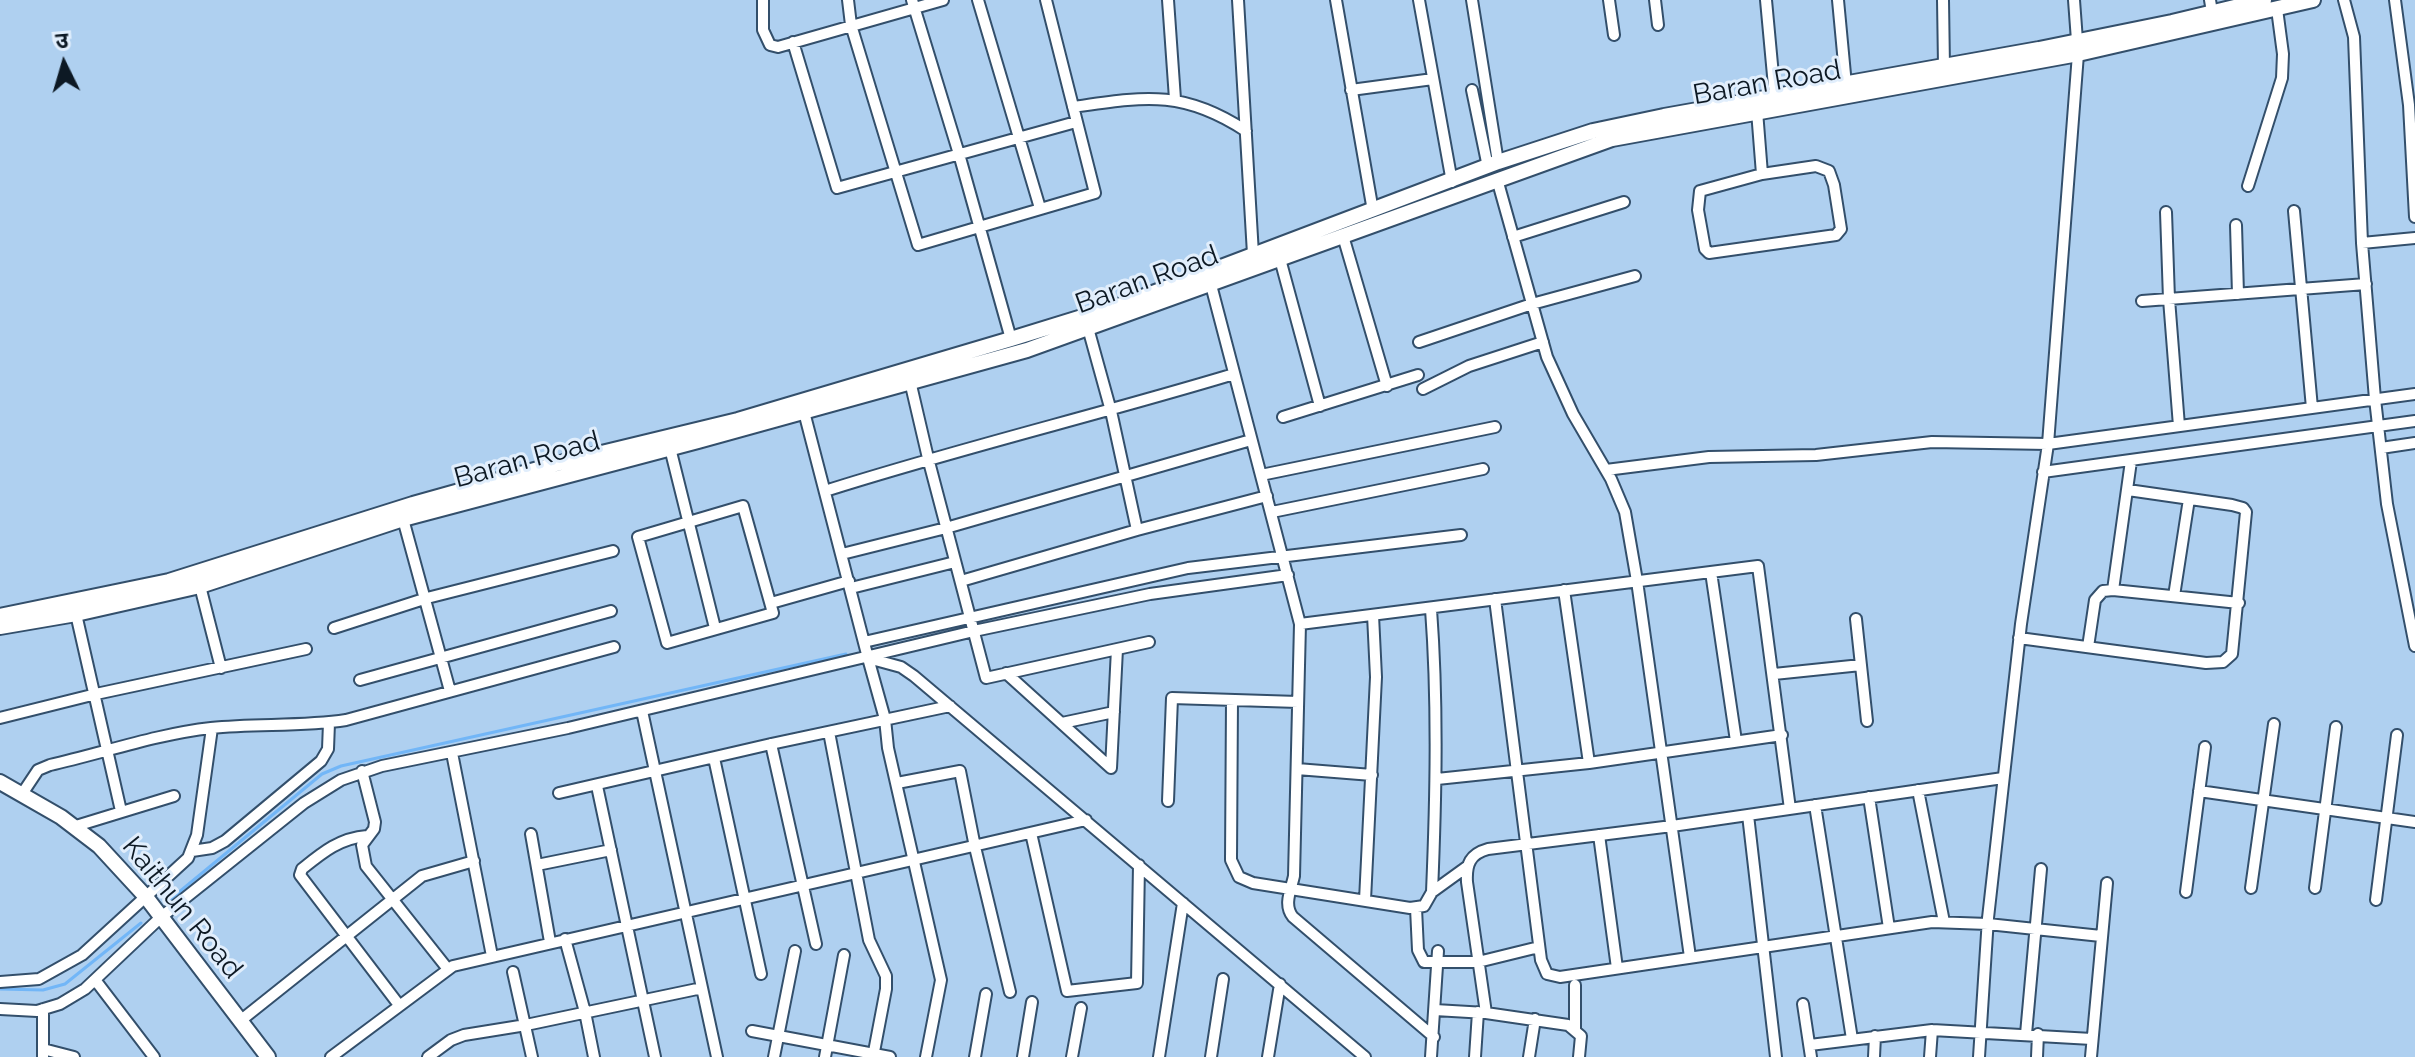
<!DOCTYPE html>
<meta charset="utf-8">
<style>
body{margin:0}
#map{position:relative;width:2415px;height:1057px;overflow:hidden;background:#afd0f0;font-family:Raleway,"Noto Sans Devanagari",sans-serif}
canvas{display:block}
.north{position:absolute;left:24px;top:24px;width:80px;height:80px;-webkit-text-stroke:6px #e1eefc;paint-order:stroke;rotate:355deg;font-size:22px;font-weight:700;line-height:32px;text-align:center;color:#0d1924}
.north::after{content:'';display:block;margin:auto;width:28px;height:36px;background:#0d1924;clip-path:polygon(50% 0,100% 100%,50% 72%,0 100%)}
</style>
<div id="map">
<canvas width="2415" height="1057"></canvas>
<div class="north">उ</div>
</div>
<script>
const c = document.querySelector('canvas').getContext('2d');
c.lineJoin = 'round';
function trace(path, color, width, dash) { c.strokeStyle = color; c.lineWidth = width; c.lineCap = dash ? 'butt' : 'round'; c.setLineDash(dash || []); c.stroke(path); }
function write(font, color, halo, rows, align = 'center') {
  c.font = font + ' Raleway,sans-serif'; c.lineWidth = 6; c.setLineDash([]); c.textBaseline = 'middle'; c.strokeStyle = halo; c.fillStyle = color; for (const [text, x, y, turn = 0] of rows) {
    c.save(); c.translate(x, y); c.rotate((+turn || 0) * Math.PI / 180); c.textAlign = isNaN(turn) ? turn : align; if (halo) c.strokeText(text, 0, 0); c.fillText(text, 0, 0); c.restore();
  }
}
trace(new Path2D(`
 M167 902 322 774 341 766 846 654
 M0 989 43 990 65 984 141 923`), '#72b6f7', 3);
const street = new Path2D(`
 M763 0V30L770 45 778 47 943 0
 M848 0 851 25 918 245 1095 193 1046 0
 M912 0 959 154 1011 339
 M978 0 1040 208
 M1168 0 1175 99
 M1238 0 1253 254
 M1336 0 1373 211
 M1419 0 1452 182
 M1472 0 1498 162
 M1609 0 1614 35
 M1655 0 1658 25
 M1766 0 1775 97
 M1838 0 1846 85
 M1943 0 1944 66
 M2210 0 2212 12
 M2344 0 2354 37 2362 243 2375 399 2387 504 2415 646
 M2395 0 2409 105 2415 217
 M793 42 837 188 1076 122
 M1351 90 1433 79
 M1472 90 1488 167
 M1073 107C1144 97 1182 89 1246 131
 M1757 111 1762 174 1816 166 1829 171 1834 185 1841 229 1836 235 1709 253 1705 249 1698 210 1700 191 1762 174
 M1497 179 1547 357 1573 414 1611 479 1625 512 1637 581 1690 957
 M2248 186 2282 78 2283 54 2277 9
 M2294 211 2312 408
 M2166 212 2169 299 2179 426
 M2236 225 2238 294
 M1343 236 1387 386
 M1513 237 1624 202
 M2362 243 2415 238
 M1280 259 1320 406
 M1211 285 1300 624 1294 876C1291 890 1283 905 1293 917L1434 1037
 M2142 301 2366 284
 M1088 328 1111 411 1137 530 1267 496
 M1419 342 1532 304 1635 276
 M910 381 928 458 986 678 1149 642
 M1423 389 1469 366 1543 342
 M803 408 868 658 901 667 914 676 1365 1057
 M1283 417 1418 375
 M670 448 715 628
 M2381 448 2415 443
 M1606 470 1709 457 1816 455 1932 442 2048 444 2415 394
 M2043 472 2415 421
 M1261 475 1495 427
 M825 491C960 448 1098 415 1234 374
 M743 506 773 613 667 643 638 537Z
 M1272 512 1483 469
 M403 519 450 691
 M842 554 946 528 1251 440
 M1711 572 1736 741
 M961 581 1137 530
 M200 586 221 668
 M851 588 955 562
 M1564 590 1589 763
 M2113 590 2131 461
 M2174 596 2189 499
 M1495 599 1541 960 1547 974 1560 977 1932 922 1988 924 2101 936
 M771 603 849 581
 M76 614 121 811
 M1856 619 1867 721
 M1300 624 1758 566 1790 809
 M334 628 427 598 613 551
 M2019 638 2206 663 2223 662 2232 654 2246 512 2243 508 2232 505 2128 490
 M864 642 1188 568 1461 535
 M2088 647 2095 600 2103 591 2113 590 2239 603
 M868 658 885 719 888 748 941 980 926 1057
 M1006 673 1111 768 1117 649
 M1774 674 1861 665
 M360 680 611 611
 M1232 700 1231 860 1239 877 1253 883 1410 908 1424 906 1432 892C1436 797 1438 703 1431 609
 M642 711 717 1057
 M0 718 96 694 306 649
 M1062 723 1114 712
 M829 732 869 940 886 976V989L873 1057
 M771 744 816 944
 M452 753 492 956
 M714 758 761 974
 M1297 769 1372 775
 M362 771 375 822 374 829 362 845 366 866 447 968
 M1437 779 1589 763 1782 735
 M897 783 960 771 975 847 1010 992
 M597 786 655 1057
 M1918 790 1944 922
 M2199 791 2415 822
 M559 793 771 744 950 706
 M22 794 38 770 50 765C103 753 157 734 211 728 256 723 301 727 346 720L614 647
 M1869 797 1889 928
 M1168 801 1172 698 1298 702
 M1815 805 1852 1039
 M1748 815 1776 1057
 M76 826 174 796
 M1031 833 1067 991 1137 983 1139 865
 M531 834 550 942
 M1599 835 1617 968
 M367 836C340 838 323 852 302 869L300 875 399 1005
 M192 851 212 848 225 841 321 761 328 749 329 723
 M537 865 611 850
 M2251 888 2274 724
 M2315 888 2336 727
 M1432 892 1468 866
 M2186 892 2205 747
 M1365 900 1376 677 1373 615
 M2376 900 2397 735
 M1416 908 1418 950 1424 962H1478L1539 947
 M565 939 585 1012 594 1057
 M513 972 532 1057
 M96 981 154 1057
 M0 982 39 979 82 955 188 858 197 835 212 728
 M1803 1004 1811 1057
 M0 1009 37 1011 60 1004 85 989 160 918 304 803 341 780 382 766 568 728 974 631 1150 594 1288 575
 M43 1009V1057
 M1435 1010 1486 1013
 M240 1021 422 876 474 861
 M1575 1029V985
 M752 1031 890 1057
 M2026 1034 2041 869
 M1810 1045 1932 1030 2092 1039
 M43 1049 74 1057
 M331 1057 453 966 1086 820
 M428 1057 451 1040 464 1035 526 1025 702 988
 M774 1057 795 951
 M825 1057 844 955
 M975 1057 986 994
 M1023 1057 1032 1002
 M1072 1057 1081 1008
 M1159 1057 1183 903
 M1211 1057 1223 979
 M1268 1057 1280 984
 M1431 1057 1438 951
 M1475 1057 1478 1012
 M1529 1057 1535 1019
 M1579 1057 1581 1036 1568 1025 1486 1013 1467 882C1466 864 1470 854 1488 849L1672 826 2003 778
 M1874 1057 1875 1036
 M1930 1057 1932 1030
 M1979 1057 1988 918 2021 624 2048 444 2078 54 2074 0
 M2037 1057 2038 1034
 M2091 1057 2107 883`);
const secondary = new Path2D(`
 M0 616 169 581 413 504 556 464 738 420 1011 339 1121 305 1498 162 1593 131 1664 116 2039 49 2172 22 2264 0
 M0 627 76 614 200 586 403 519 698 441 1027 350 1612 139 2078 54 2313 0
 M0 782 61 817 99 846 146 897 268 1057`);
trace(street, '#334f6b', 14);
trace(secondary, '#334f6b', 18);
trace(street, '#fff', 10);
trace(secondary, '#fff', 14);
write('28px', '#0d1924', '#e1eefc', [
 ["Baran Road",1767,83,-10],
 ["Baran Road",1147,280,-20],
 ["Baran Road",527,460,-15],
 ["Kaithun Road",182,908,51]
]);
</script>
